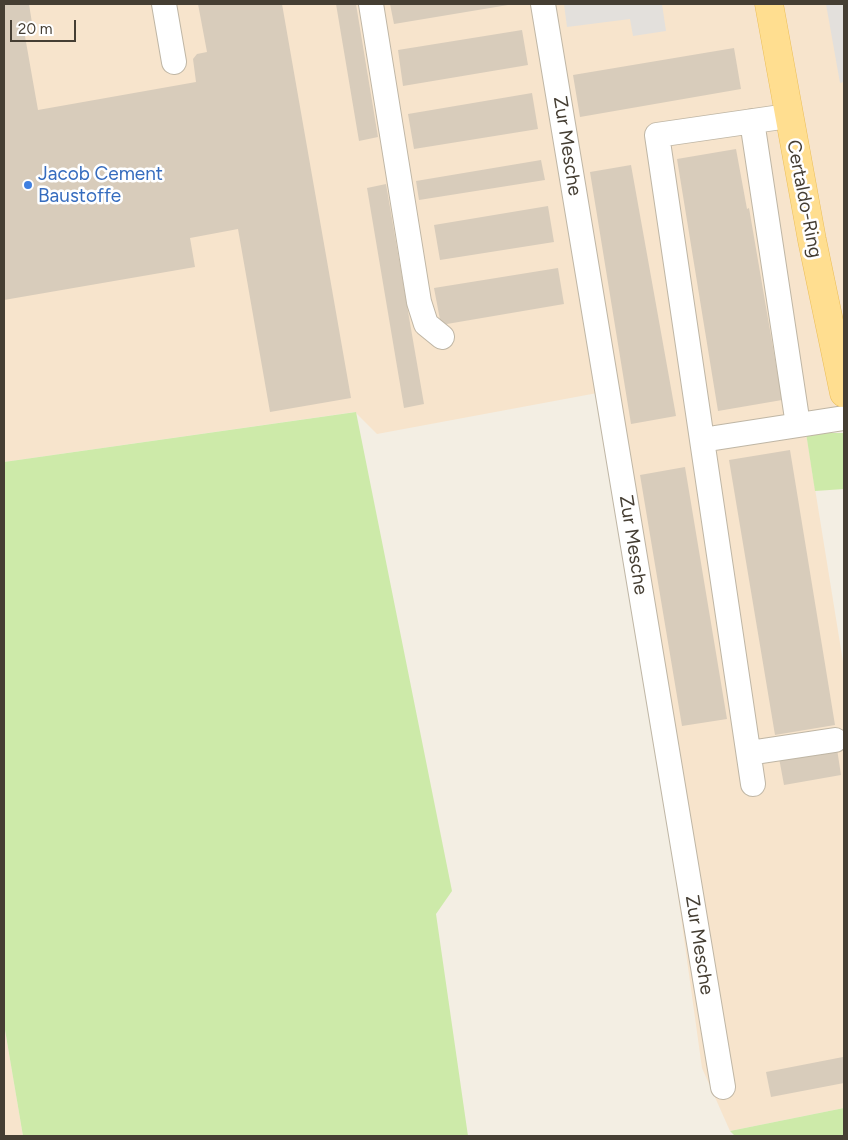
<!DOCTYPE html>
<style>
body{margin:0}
#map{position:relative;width:848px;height:1140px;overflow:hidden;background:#f3eee3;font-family:Figtree,sans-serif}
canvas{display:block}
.frame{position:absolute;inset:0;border:5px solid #453e33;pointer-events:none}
.scale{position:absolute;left:10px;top:20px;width:66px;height:22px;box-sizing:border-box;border:2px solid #453e33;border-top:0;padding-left:6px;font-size:15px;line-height:18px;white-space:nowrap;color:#453e33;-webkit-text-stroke:4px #fff;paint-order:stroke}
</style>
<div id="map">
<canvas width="848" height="1140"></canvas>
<div class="frame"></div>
<div class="scale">20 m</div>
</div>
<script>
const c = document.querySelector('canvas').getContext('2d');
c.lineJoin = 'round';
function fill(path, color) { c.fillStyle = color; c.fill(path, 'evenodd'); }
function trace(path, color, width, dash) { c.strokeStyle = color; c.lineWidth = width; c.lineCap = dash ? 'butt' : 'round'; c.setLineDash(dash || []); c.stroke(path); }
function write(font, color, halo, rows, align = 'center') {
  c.font = font + ' Figtree,sans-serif'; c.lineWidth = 5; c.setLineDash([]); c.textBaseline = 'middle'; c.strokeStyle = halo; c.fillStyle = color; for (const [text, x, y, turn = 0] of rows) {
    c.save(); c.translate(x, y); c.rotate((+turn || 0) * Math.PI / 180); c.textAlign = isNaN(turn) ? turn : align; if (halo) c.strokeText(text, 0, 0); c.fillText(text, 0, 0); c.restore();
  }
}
fill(new Path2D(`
 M4 4H844V429L806 433 844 668V1108L730 1131 702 1068 608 391 377 434 355 412 4 462Z
 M4 1024 13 1077 23 1136H4Z`), '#f7e4cc');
fill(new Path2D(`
 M356 412 452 891 436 914 468 1136H23L4 1024V462Z
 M806 433H844V489L815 491Z
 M844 1108V1136H735L730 1131Z`), '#cdeaa9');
fill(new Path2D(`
 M564 4H662L666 31 633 36 630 19 567 27Z
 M826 4H844V82L840 83Z`), '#e3e0dc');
fill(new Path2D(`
 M4 4H29L32 23 23 25 38 110 196 82 193 59 197 54 207 52 198 4H282L351 398 270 412 238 229 190 238 195 267 4 300Z
 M336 4H356L378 137 359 141Z
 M390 4H508V5L394 24Z
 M522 30 528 65 403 86 398 50Z
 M734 48 741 89 580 117 573 75Z
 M532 93 538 129 414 149 408 114Z
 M736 149 747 209 749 208 782 400 718 411 677 159Z
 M541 160 545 180 419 200 416 181Z
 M631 165 676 416 631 424 590 172Z
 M386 184 424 404 404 408 367 188Z
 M548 206 554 242 440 260 434 225Z
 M558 268 564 304 441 325 434 288Z
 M790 450 835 725 775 735 729 460Z
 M685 467 727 719 682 726 640 475Z
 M837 749 841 775 784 785 779 758Z
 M843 1057 844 1083 771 1097 766 1072Z`), '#d8ccbb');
const minor = new Path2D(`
 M164 4 174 62
 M371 4 419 302 426 324 442 337
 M543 4 723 1087
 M788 116 657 135 702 440 844 418
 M752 121 798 425
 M702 440 753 784
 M749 753 835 740`);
const major = new Path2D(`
 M769 4 812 240 844 393`);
trace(minor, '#bfb6a5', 26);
trace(major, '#ebbe59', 29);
trace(minor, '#fff', 24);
trace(major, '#ffde90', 28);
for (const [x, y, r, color] of [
 [28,185,5,"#3f7fe0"]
]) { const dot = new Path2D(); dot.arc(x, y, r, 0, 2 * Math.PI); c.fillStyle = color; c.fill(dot); trace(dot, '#fff', 2); }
write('19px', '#453e33', '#fff', [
 ["Zur Mesche",567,146,81],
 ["Certaldo-Ring",804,199,79],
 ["Zur Mesche",633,545,81],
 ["Zur Mesche",699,945,81]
]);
write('19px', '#366cbe', '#fff', [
 ["Jacob Cement",38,174],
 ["Baustoffe",38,196]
], 'left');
</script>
